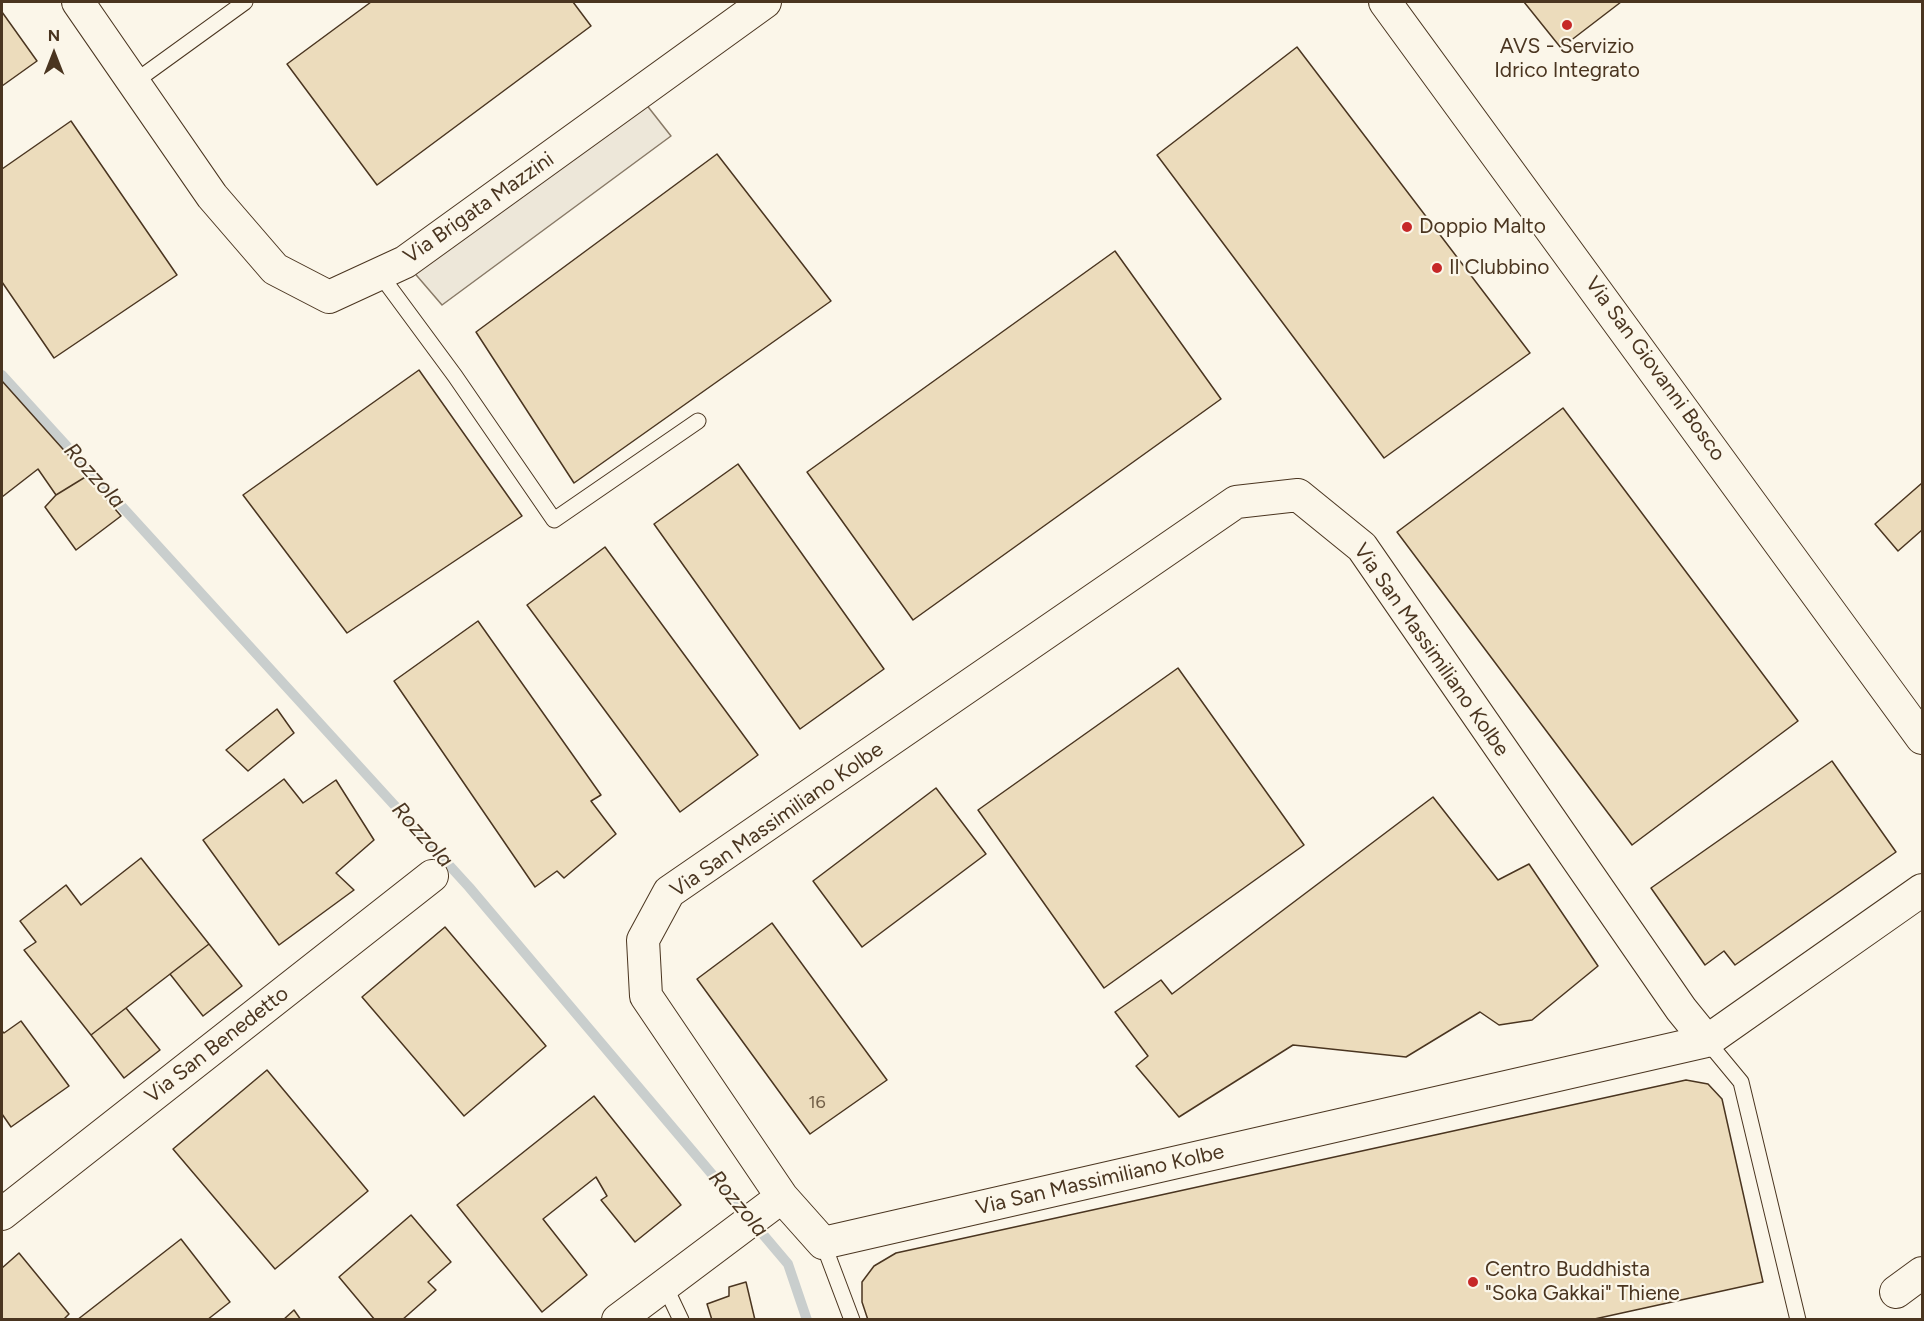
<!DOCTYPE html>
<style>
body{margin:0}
#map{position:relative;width:1924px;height:1321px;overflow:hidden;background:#fbf6e9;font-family:Figtree,sans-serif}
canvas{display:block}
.frame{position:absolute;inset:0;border:3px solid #4a3520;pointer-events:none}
.north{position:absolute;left:24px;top:24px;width:60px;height:60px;-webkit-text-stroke:4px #fbf6e9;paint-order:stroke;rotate:0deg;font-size:16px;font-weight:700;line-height:24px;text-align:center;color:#4a3520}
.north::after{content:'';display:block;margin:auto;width:21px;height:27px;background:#4a3520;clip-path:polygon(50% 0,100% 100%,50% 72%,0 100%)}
</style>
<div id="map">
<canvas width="1924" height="1321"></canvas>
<div class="frame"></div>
<div class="north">N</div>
</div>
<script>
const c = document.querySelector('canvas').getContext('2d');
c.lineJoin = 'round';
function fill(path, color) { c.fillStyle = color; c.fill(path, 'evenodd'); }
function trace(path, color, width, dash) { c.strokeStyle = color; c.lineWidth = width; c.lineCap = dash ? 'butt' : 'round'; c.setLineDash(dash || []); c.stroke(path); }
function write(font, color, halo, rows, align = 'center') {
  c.font = font + ' Figtree,sans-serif'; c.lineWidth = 4.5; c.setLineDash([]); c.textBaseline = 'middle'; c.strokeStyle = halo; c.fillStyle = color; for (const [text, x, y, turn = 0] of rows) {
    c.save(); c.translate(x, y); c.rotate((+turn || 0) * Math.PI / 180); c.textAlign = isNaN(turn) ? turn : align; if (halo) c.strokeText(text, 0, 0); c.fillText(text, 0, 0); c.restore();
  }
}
const parking = new Path2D(`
 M638 94 671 136 442 305 405 262Z`);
fill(parking, '#ede7d9');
trace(parking, '#887966', 1.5);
trace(new Path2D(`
 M2 375 469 887 788 1264 807 1320`), '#c9cecd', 10);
const building = new Path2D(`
 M371 2H573L591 26 377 185 287 64Z
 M1524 2H1621L1561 48Z
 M2 12 37 61 2 86Z
 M1297 47 1530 353 1384 458 1157 155Z
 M71 121 177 275 54 358 2 282V169Z
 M717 154 831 301 574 483 476 332Z
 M1115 251 1221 399 913 620 807 472Z
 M419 370 522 516 347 633 243 495Z
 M2 381 87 476 56 495 38 469 2 497Z
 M1563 408 1798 721 1632 845 1397 532Z
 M738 464 884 669 800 729 654 524Z
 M87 476 121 516 76 550 45 507 56 495Z
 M1922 483V530L1898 551 1875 524Z
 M605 547 758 755 680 812 527 605Z
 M478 621 601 795 591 801 616 834 564 878 557 871 535 887 394 681Z
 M1178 668 1304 845 1104 988 978 810Z
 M277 709 294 733 248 771 226 750Z
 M1832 761 1896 852 1735 965 1724 951 1705 965 1651 888Z
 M284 779 303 803 336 780 374 840 336 873 354 890 279 945 203 840Z
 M936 788 986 854 862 947 813 881Z
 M1433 797 1498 880 1529 864 1598 966 1532 1020 1499 1025 1480 1012 1406 1057 1293 1045 1179 1117 1136 1066 1148 1056 1115 1012 1161 980 1172 994Z
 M141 858 209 944 91 1035 24 950 36 942 20 921 66 885 81 905Z
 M772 923 887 1080 810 1134 697 979Z
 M445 927 546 1046 464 1116 362 997Z
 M209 944 242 986 203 1016 170 974Z
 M126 1008 160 1050 124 1078 91 1035Z
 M21 1021 69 1086 11 1127 2 1114V1031L4 1033Z
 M267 1070 368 1191 275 1269 173 1149Z
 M1686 1080 1708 1084 1722 1099 1763 1282 1590 1320H868L862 1302V1282L874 1266 896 1253Z
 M594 1096 681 1205 635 1242 601 1200 607 1196 596 1177 543 1219 587 1275 542 1312 457 1205Z
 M411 1215 451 1262 428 1282 436 1290 402 1320H375L339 1277Z
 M181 1239 230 1302 207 1320H77Z
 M19 1253 69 1314 63 1320H2V1268Z
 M746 1282 755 1320H712L707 1304 729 1296V1287Z
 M294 1310 301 1320H283Z`);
fill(building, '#ecdcbc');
trace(building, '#4a3520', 1.5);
const lane = new Path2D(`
 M133 83 245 2
 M379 273 455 376 554 520 698 421
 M1707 1041 1741 1082 1798 1320
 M823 1243 852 1320
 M664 1284 681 1320`);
const street = new Path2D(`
 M78 2 212 196 275 269 329 297 405 262 765 2
 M1385 2 1922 738
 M1707 1041 1681 1009 1362 547 1298 495 1236 502 669 892 643 940 646 996 782 1197 823 1243 1707 1041 1922 890
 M2 1214 432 876
 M1896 1292 1922 1273
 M618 1320 782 1197`);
trace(lane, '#4a3520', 17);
trace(street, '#4a3520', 34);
trace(lane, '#fbf6e9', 15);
trace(street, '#fbf6e9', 32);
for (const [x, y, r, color] of [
 [1567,25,6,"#c62828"],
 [1407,227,6,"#c62828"],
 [1437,268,6,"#c62828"],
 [1473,1282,6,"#c62828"]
]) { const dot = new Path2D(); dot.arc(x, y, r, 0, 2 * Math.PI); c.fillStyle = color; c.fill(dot); trace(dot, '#fbf6e9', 2); }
write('18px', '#725f47', null, [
 ["16",817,1103]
]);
write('21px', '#4a3520', '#fbf6e9', [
 ["AVS - Servizio",1567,47,"center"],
 ["Idrico Integrato",1567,71,"center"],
 ["Doppio Malto",1419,227],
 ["Il Clubbino",1449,268],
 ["Centro Buddhista",1485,1270],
 ["\"Soka Gakkai\" Thiene",1485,1294]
], 'left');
write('21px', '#4a3520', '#fbf6e9', [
 ["Via Brigata Mazzini",479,208,-35],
 ["Via San Giovanni Bosco",1655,369,54],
 ["Via San Massimiliano Kolbe",1431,650,55],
 ["Via San Massimiliano Kolbe",777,820,-35],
 ["Via San Benedetto",217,1045,-38],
 ["Via San Massimiliano Kolbe",1100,1180,-13]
]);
write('italic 22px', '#4a3520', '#fbf6e9', [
 ["Rozzola",94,476,48],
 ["Rozzola",422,835,48],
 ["Rozzola",738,1204,50]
]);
</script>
